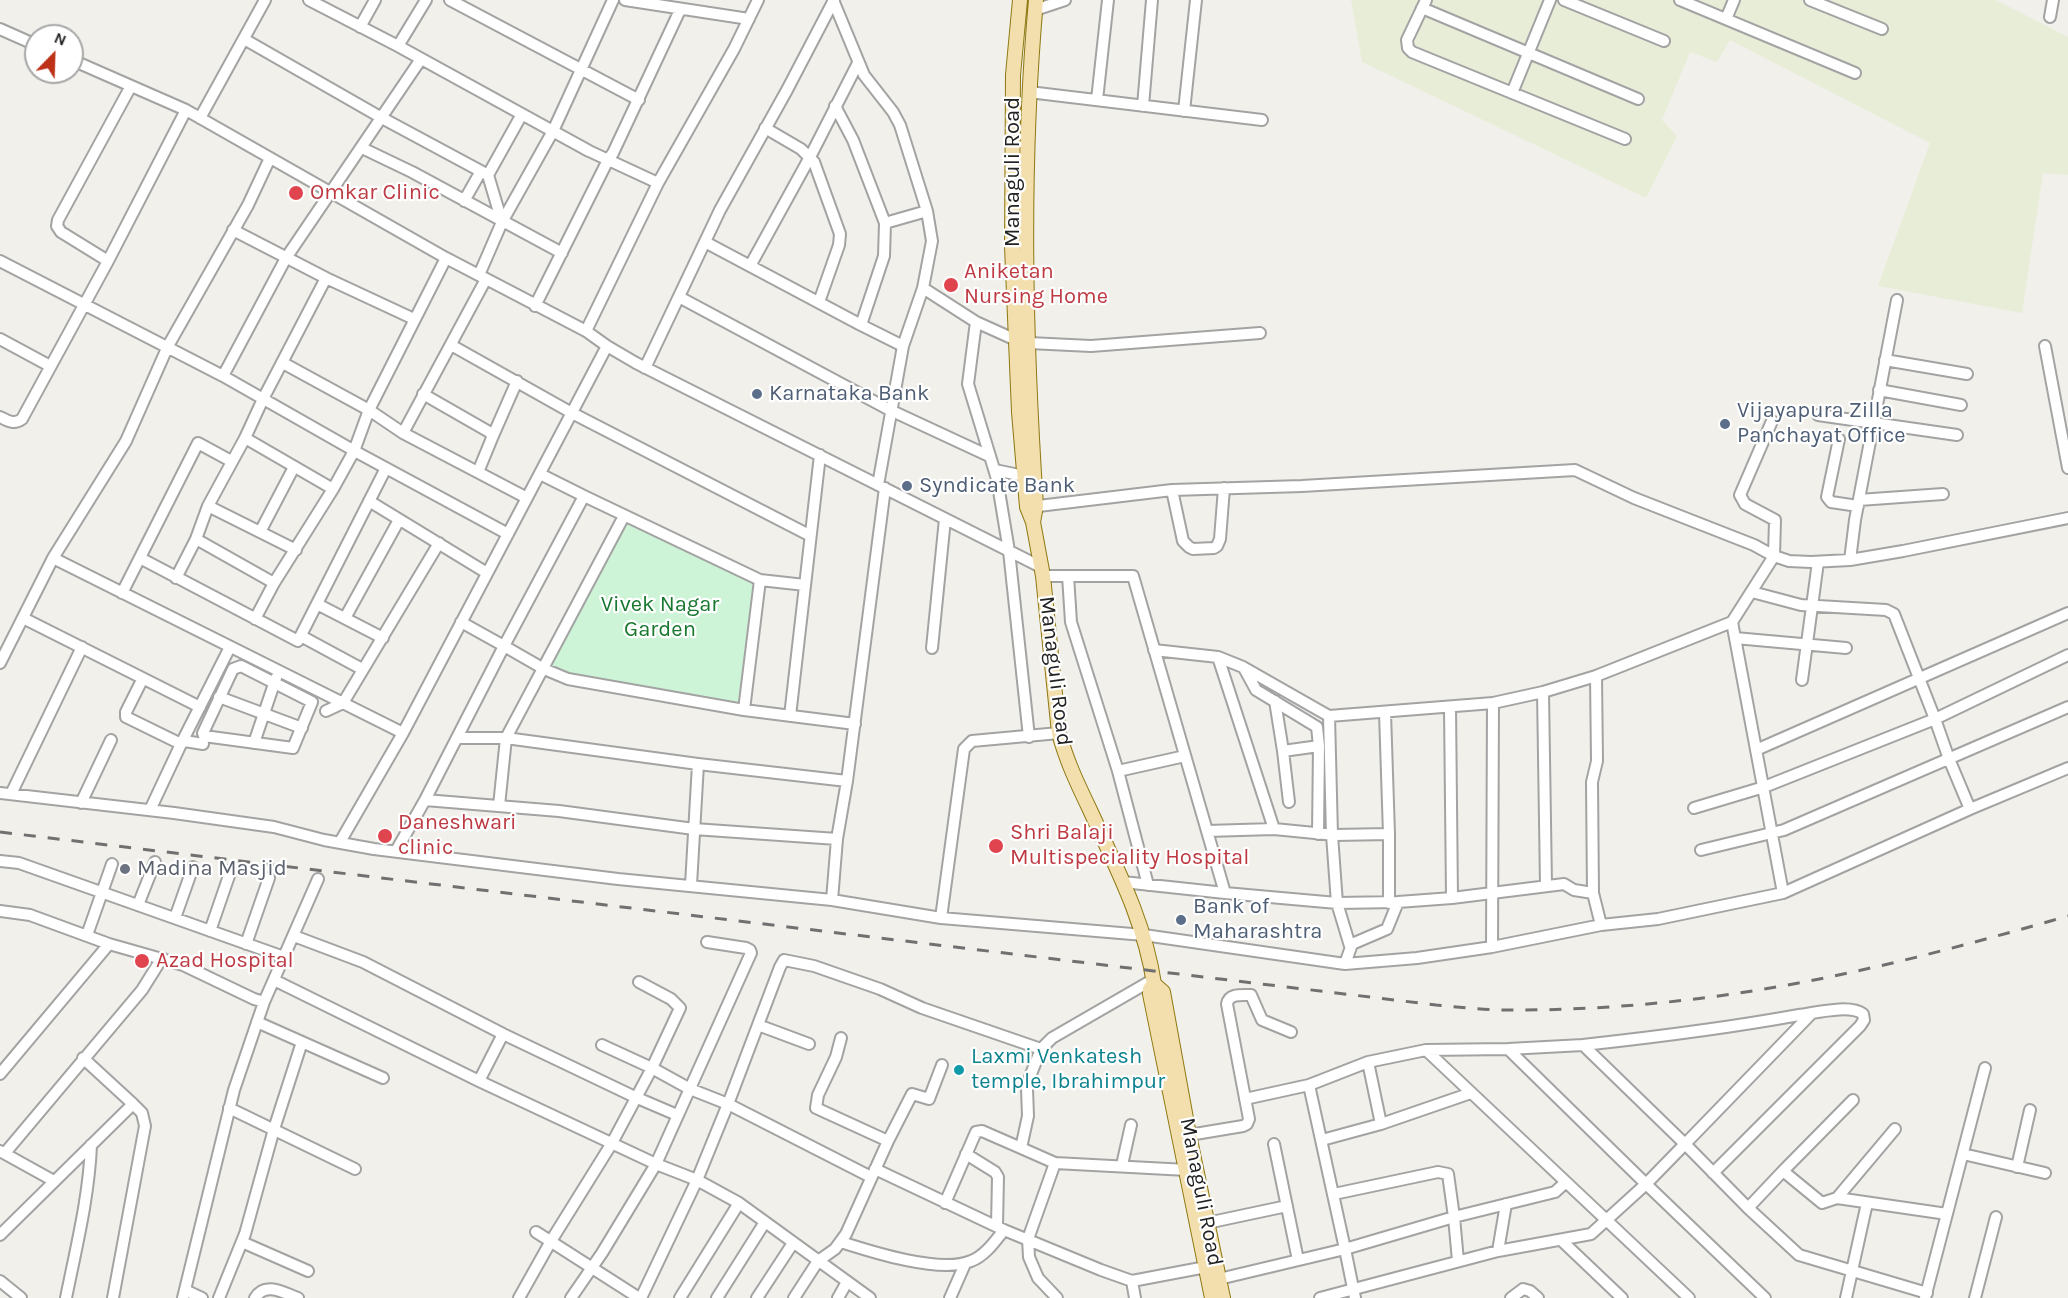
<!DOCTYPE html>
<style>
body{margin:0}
#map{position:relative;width:2068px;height:1298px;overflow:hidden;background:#f1f0ea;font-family:Karla,sans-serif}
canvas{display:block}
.north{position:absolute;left:24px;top:24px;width:60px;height:60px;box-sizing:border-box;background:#fff;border:2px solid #a7a7a7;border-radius:50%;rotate:23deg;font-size:16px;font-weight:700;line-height:24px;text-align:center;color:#222}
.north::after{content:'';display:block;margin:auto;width:21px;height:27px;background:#bd3117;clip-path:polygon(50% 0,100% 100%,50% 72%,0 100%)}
</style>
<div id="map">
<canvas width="2068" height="1298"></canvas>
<div class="north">N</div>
</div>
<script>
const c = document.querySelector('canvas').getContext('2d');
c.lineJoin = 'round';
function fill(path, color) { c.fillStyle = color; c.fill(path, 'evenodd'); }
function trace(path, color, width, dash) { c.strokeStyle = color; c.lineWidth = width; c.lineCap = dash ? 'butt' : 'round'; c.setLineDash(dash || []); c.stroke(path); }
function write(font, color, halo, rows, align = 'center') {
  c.font = font + ' Karla,sans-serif'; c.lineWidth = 4.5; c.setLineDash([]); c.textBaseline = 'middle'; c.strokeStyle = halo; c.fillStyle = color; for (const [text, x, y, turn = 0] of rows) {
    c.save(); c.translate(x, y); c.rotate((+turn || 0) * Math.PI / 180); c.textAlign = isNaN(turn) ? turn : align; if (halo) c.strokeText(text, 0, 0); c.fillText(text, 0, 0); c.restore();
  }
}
fill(new Path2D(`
 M1351 0H1996L2068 37V175L2043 173 2022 313 1878 286 1930 143 1730 40 1717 62 1690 52 1662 120 1677 136 1646 198 1362 62Z`), '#e8edd8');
fill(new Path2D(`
 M627 524 755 583 742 703 565 673 550 667Z`), '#cdf4d6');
const minor = new Path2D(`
 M309 0 398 46 589 151 658 183
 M450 0 639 100
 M625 0 749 19
 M833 0 864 75 893 112 900 125 927 211 932 241 923 288 903 346 878 485
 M1426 0 1407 40 1408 48 1412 52 1625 139
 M1564 0 1664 41
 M1680 0 1855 73
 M1810 0 1882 29
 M1422 8 1638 99
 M1035 10 1065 0
 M2050 17 2053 0
 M1726 19 1734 0
 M360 27 375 0
 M0 29 36 45
 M244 39 382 118 488 175
 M398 46 426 0
 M72 60 186 110 446 258 586 331 607 346 636 363 1041 567
 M1029 92 1262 120
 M1512 93 1550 0
 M1097 100 1108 0
 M835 106 853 140 885 223 884 256 861 325
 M1143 106 1152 0
 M1184 111 1196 0
 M200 118 265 0
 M765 128 801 149 814 162 840 234 839 245 819 302
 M362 148 412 172 562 253
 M464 201 481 171
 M502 222 553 131 613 0
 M885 223 927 211
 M233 230 326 278 414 319
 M705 242 861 325 903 346
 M0 261 223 376 360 454 508 534
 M108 261 61 232 57 226 58 220 131 86
 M750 266 810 157 858 63
 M479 275 502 222 488 175 522 114
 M923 288 976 322 1016 340 1029 343 1091 346 1260 333
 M679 297 890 410 989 456
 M535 306 608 160 613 153 680 10
 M976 322 968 384 997 479 1009 551 1029 737
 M586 331 658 183 734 49 758 0
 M0 339 50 366
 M451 345 572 413 809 535
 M2045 346 2068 468
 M1885 360 1967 374
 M283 363 369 410 403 433 527 498
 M645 368 720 210 787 90 834 0
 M223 376 286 258 421 59
 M1879 390 1961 405
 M423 394 491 433 492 438 478 472
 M1818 415 1957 435
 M0 417C8 421 14 425 22 419L108 261 186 110
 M403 433 486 279
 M245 438 333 489
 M492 438 517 381
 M1839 439 1827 497 1831 502 1858 506
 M995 470 1024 476
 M540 474 584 496 504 646 544 669 568 679 744 710 760 580 584 496
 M1172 490 1183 541 1189 547 1193 549 1214 548 1217 546 1220 539 1224 488
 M1859 500 1943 494
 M369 501 487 573
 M208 506 296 550
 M1030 507 1172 490 1302 486 1575 470 1634 498 1754 545 1774 556 1789 561 1811 562 1850 560 1903 551 2068 518
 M260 532 294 467
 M196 539 274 583
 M53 558 403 733
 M140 558 298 641 386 468
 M1850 560 1855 520 1897 300
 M1043 576H1133L1225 893 1123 882
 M1068 576 1071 622 1118 771 1148 885
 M176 578 196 539 208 506 245 438 263 399 326 278
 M760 580 805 585
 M1752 592 1801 605 1886 610 1894 614 1935 719 2068 655
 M122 593 198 443 231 461
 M317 604 383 638
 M23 618 200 707
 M345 618 399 520
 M255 619 274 583 333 489 354 451 369 410 446 258
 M1732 622 1783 893
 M301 636 362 669
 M1735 638 1846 648
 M932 648 945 519
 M1154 650 1218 657 1243 667 1329 716 1493 703 1543 692 1596 676 1732 622 1774 556 1775 520 1745 504 1740 495 1772 421
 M0 663 53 558 126 441 168 346 248 205 270 158
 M241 666 312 702 293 748 204 736 203 733 233 669Z
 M1244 668 1256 690 1317 727 1319 746 1318 834
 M142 680 126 712V717L181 744 185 741 203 744
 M1802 680 1818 562
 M1543 692 1546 885
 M219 697 302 728
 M1275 701 1283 751 1289 802
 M744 710 855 724
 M326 711 343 703 439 543
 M1385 713 1389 834V903
 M790 716 820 455
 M1329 716 1332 835 1337 903 1350 946
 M457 738H506L698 764 847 781 837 839 832 900
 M254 743 276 678
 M1756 750 2068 613
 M1283 751 1319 746
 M1118 771 1185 756
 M847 781 885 488
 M0 793 174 813 274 827 324 840 374 849 618 879 832 900 941 918 1144 935 1345 964 1417 958 1492 947 1601 925 1658 919 1783 893 1970 809 2068 768
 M11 794 82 647
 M425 800 559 811 694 829 837 839
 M81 803 111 740
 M499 806 506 738 624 516
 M1694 808 1764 787 1935 719 1949 759 1970 809
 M150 810 181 744 230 647
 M1274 829 1335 835 1389 834
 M1207 831 1274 829 1218 657
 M340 842 403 733 607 346
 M1701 850 1784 830 2068 707
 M396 851 425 800 504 646 461 622
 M0 861 19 863 284 957
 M691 885 698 764
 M1225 893 1337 903 1398 902 1387 929 1352 944 1345 964
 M1593 893 1592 782 1597 761 1596 676
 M1452 898 1564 884 1574 890 1593 893 1601 925
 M1398 902 1452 898 1450 707
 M138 905 155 862
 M0 911 30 915 109 944 183 965 254 999 264 1002
 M175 918 193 867
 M941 918 964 749 972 741 1059 733
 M210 931 231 870
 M87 935 112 864
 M294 936 363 962 503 1034 635 1097 677 1115
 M246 944 269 878
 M1492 947 1493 703
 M274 980 479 1081 656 1164 697 1180 739 1203 870 1298
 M257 1022 383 1078
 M758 1025 809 1044
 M841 1038 836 1057 818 1095 816 1108 888 1141
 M602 1045 652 1068 690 1089 728 1104 871 1177
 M1583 1045C1656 1037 1728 1028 1799 1015 1815 1013 1850 1004 1863 1014L1864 1020 1860 1026 1713 1173
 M1426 1050 1689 1298
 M83 1058 133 1104
 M0 1074 109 944
 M479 1081 503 1034
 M1309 1085 1368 1062
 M1471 1093 1381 1124 1368 1062 1426 1050 1508 1049 1583 1045 1685 1144 1812 1013
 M229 1108 355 1169
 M1189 1135 1243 1126 1247 1124 1249 1119 1227 1004C1229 993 1242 995 1251 995L1262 1020 1291 1032
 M1322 1140 1381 1124
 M1274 1144 1298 1260
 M0 1151 54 1181
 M5 1153 142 990 162 958
 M966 1154 995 1172 998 1177 997 1226
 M1963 1154 2045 1173
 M1055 1163 1187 1170
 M1122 1165 1131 1125
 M2017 1167 2030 1110
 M875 1169 1004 1230 1101 1270 1132 1281 1206 1267
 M1783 1171 1853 1100
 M1334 1194 1438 1172 1448 1174 1454 1217 1458 1261
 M1837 1198 1895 1129
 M945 1203 976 1132 982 1131 1021 1148
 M1506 1204 1498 1251 1591 1234 1646 1184 1508 1049
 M1748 1208 1799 1255 1927 1293
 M1207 1223 1287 1206
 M536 1232 639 1298
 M0 1235 133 1104 142 1113 145 1126 113 1298
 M1561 1240 1622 1298
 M242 1242 308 1271
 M841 1242C872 1252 941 1274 971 1261 985 1256 995 1241 1004 1230
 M1219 1279 1345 1249 1309 1085 1245 1099
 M0 1281 21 1298
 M1132 1281 1135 1298
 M185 1290 202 1298
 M66 1298C76 1248 89 1197 91 1145
 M183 1298 234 1090 264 1002 318 879
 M219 1298 245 1234 274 1129 302 1042
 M255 1298C265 1281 284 1293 298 1298
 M519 1298 551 1241 612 1143 652 1068 680 1008 671 999 639 982
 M571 1298 602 1253 656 1164 751 953 750 950 746 948 707 942
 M641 1298 697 1180 728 1104 780 967 784 960 814 966 880 989 922 1008 1041 1049
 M680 1298 739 1203
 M717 1298 765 1222
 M757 1298 793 1243
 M794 1298 818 1261 835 1249 846 1234 888 1141 912 1094 929 1099 942 1065
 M838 1298 847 1282
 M950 1298 965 1264
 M1057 1298 1038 1278 1029 1257 1028 1239 1055 1163 1021 1148 1028 1116 1027 1089 1031 1074 1041 1049 1052 1038 1154 979
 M1320 1298 1498 1251
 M1355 1298 1345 1249 1454 1217 1555 1192 1566 1182
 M1511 1298 1523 1289 1530 1291 1538 1298
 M1765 1298 1646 1184 1685 1144 1748 1208 1783 1171 1822 1203 1837 1198 1947 1214
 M1846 1298 1867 1203
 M1925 1298 1985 1068
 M1975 1298 1996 1217`);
const major = new Path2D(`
 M1020 0 1013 75 1012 246 1019 412 1027 507 1033 522 1043 576 1059 733C1066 760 1078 785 1090 810 1116 867 1145 922 1154 984L1150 989V994L1212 1298
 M1033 522 1036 506C1025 338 1021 169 1036 0
 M1154 984 1163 992 1189 1135 1223 1298`);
trace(minor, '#a3a3a3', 14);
trace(major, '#8e7811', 16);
trace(minor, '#fff', 10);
trace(major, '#f2dfad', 14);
trace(new Path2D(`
 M0 832 1436 1005C1459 1007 1482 1010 1504 1010 1625 1011 1748 996 1866 969 1934 954 2001 935 2068 916`), '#707070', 3, [12, 12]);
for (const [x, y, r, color] of [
 [296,193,8,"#e0444e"],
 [951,285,8,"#e0444e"],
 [757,394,6,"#5c6f8a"],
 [1725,424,6,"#5c6f8a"],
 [907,486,6,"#5c6f8a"],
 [385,836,8,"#e0444e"],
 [996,846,8,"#e0444e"],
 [125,869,6,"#6b7280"],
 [1181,920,6,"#5c6f8a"],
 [142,961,8,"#e0444e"],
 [959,1070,6,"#0f9aa8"]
]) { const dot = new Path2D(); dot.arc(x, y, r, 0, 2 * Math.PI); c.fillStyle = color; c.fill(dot); trace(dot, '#fff', 2); }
write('22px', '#222', '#fff', [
 ["Managuli Road",1013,172,-90],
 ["Managuli Road",1055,671,83],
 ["Managuli Road",1201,1192,79]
]);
write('22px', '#be3a42', '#fff', [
 ["Omkar Clinic",310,193],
 ["Aniketan",964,272],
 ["Nursing Home",964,297],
 ["Daneshwari",398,823],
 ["clinic",398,848],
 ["Shri Balaji",1010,833],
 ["Multispeciality Hospital",1010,858],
 ["Azad Hospital",156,961]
], 'left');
write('22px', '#4e5e75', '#fff', [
 ["Karnataka Bank",769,394],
 ["Vijayapura Zilla",1737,411],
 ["Panchayat Office",1737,436],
 ["Syndicate Bank",919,486],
 ["Bank of",1193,907],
 ["Maharashtra",1193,932]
], 'left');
write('22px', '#19772f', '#fff', [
 ["Vivek Nagar",660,605],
 ["Garden",660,630]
]);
write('22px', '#5b616d', '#fff', [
 ["Madina Masjid",137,869]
], 'left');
write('22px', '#0d838f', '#fff', [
 ["Laxmi Venkatesh",971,1057],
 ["temple, Ibrahimpur",971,1082]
], 'left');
</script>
